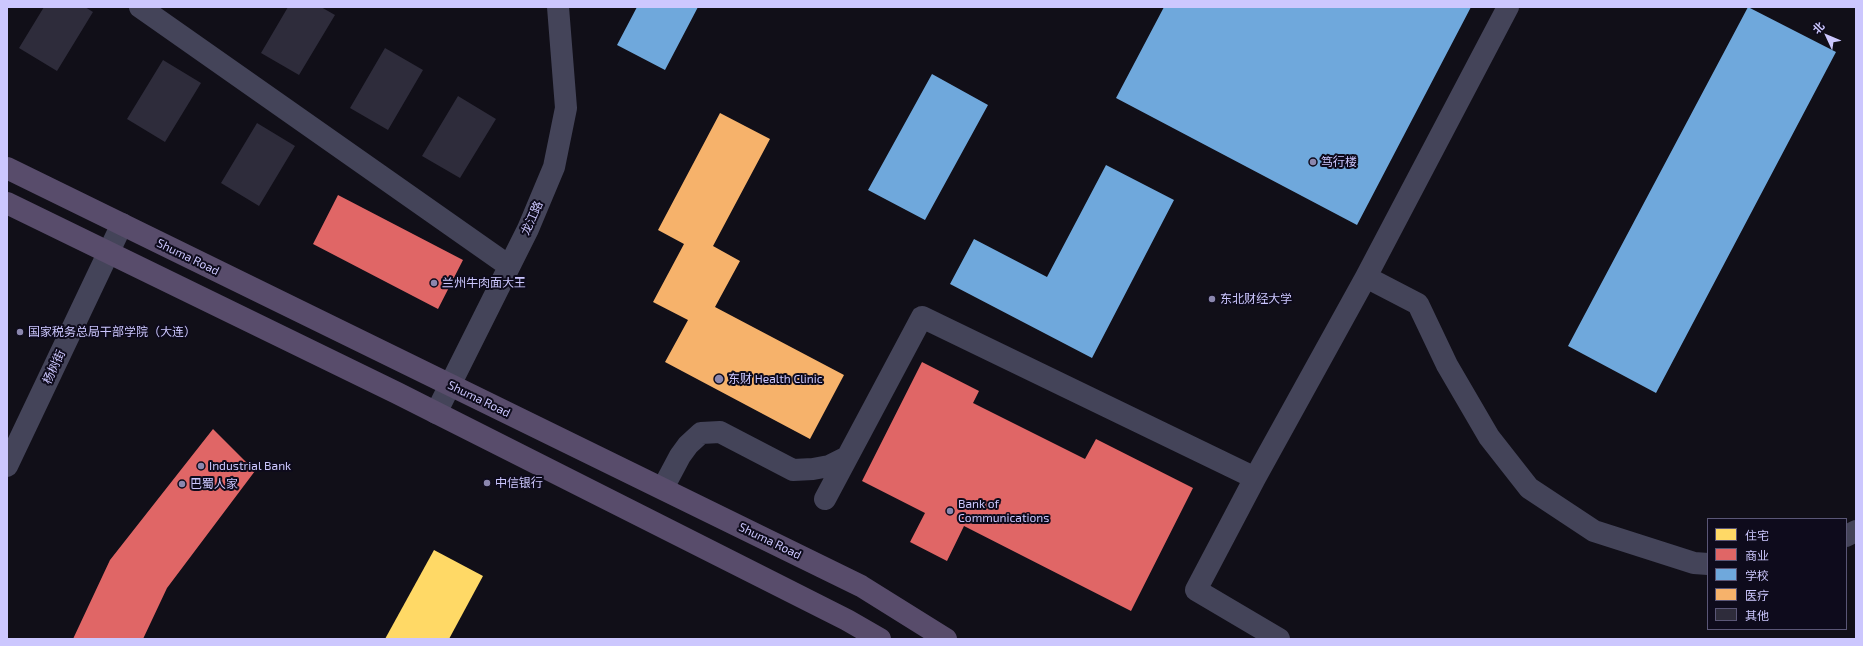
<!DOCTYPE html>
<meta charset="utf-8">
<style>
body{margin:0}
#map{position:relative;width:1863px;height:646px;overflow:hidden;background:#110f18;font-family:"Exo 2","Noto Sans SC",sans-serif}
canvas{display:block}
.frame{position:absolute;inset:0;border:8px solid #ccc7fe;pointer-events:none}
.legend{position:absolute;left:1707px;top:518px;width:140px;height:112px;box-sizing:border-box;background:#0e0b1c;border:1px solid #5a5676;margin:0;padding:5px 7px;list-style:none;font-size:12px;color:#ccc7fe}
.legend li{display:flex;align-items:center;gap:8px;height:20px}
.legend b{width:20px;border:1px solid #5a5676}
.north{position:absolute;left:1807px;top:16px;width:40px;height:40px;-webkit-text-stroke:3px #0e0b1c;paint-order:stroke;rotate:314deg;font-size:11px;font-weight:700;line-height:16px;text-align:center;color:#ccc7fe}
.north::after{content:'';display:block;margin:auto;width:14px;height:18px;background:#ccc7fe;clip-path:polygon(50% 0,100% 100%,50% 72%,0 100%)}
</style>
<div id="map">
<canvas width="1863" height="646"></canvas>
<div class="frame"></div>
<ul class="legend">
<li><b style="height:11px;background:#ffd966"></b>住宅</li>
<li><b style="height:11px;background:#e06666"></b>商业</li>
<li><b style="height:11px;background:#6fa8dc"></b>学校</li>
<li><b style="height:11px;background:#f6b26b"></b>医疗</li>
<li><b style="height:11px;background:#2e2c3b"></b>其他</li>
</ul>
<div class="north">北</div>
</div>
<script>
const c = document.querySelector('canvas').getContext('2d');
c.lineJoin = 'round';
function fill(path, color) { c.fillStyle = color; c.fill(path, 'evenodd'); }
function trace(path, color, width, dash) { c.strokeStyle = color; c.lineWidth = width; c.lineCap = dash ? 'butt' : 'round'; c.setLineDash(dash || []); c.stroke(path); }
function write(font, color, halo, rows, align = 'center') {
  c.font = font + ' "Exo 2","Noto Sans SC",sans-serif'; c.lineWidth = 4; c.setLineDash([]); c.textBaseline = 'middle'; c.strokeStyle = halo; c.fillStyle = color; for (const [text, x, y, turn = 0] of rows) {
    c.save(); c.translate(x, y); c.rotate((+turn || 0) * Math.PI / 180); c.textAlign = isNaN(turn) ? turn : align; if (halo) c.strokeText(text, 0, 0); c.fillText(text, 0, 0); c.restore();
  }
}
fill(new Path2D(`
 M434 550 483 576 449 639H385Z`), '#ffd966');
fill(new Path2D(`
 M338 195 463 260 438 309 313 244Z
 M922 362 979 391 973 403 1085 459 1096 439 1193 488 1131 611 964 526 947 561 910 542 925 513 862 481Z
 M213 429 255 471 167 588 143 639H73L110 560Z`), '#e06666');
fill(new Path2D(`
 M637 7H698L665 70 617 45Z
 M1164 7H1471L1357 225 1116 98Z
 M1748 7 1836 52 1656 393 1568 346Z
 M932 74 988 105 925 220 868 190Z
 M1106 165 1174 200 1092 358 950 284 974 239 1047 277Z`), '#6fa8dc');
fill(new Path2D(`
 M720 113 770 139 713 246 740 261 715 307 844 375 810 439 665 362 688 320 653 302 684 244 658 230Z`), '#f6b26b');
fill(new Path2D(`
 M44 7H85L93 12 57 71 19 48Z
 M288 7H321L335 15 299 75 261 53Z
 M385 48 423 70 388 130 350 108Z
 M163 60 201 83 165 142 127 119Z
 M458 96 496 119 460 178 422 156Z
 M257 123 295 146 259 206 221 183Z`), '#2e2c3b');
trace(new Path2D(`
 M140 7 509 266
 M1366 277 1418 304 1447 365 1489 437 1529 488 1594 531 1694 563 1708 564
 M436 413 528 229 554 167 566 108 558 7
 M7 466 122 224
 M663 488 680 456 688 445 701 433 720 432 793 470 813 469 829 466 847 457
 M825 499 922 317 1255 478
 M1846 536 1856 531
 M1279 639 1196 590 1255 478 1366 277 1508 7`), '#444459', 22);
trace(new Path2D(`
 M7 168 861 586 946 639
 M7 203 397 393 847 620 880 639`), '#584c6b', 22);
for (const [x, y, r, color] of [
 [1313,162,4,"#8b87ae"],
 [434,283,4,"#8b87ae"],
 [1212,299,4,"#8b87ae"],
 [20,332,4,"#8b87ae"],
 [719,379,5,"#8b87ae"],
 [201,466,4,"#8b87ae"],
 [487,483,4,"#8b87ae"],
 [182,484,4,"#8b87ae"],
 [950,511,4,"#8b87ae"]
]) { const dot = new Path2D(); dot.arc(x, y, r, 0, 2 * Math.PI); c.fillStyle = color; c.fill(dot); trace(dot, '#0e0b1c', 1.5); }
write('12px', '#ccc7fe', '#0e0b1c', [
 ["笃行楼",1321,162],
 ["兰州牛肉面大王",442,283],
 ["东北财经大学",1220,299],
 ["国家税务总局干部学院（大连）",28,332],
 ["东财 Health Clinic",728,379],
 ["Industrial Bank",209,466],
 ["中信银行",495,483],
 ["巴蜀人家",190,484],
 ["Bank of",958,504],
 ["Communications",958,518]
], 'left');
write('12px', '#ccc7fe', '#0e0b1c', [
 ["龙江路",532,218,-66],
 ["Shuma Road",188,257,26],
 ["杨树街",54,367,-65],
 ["Shuma Road",479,399,26],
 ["Shuma Road",770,541,26]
]);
</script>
